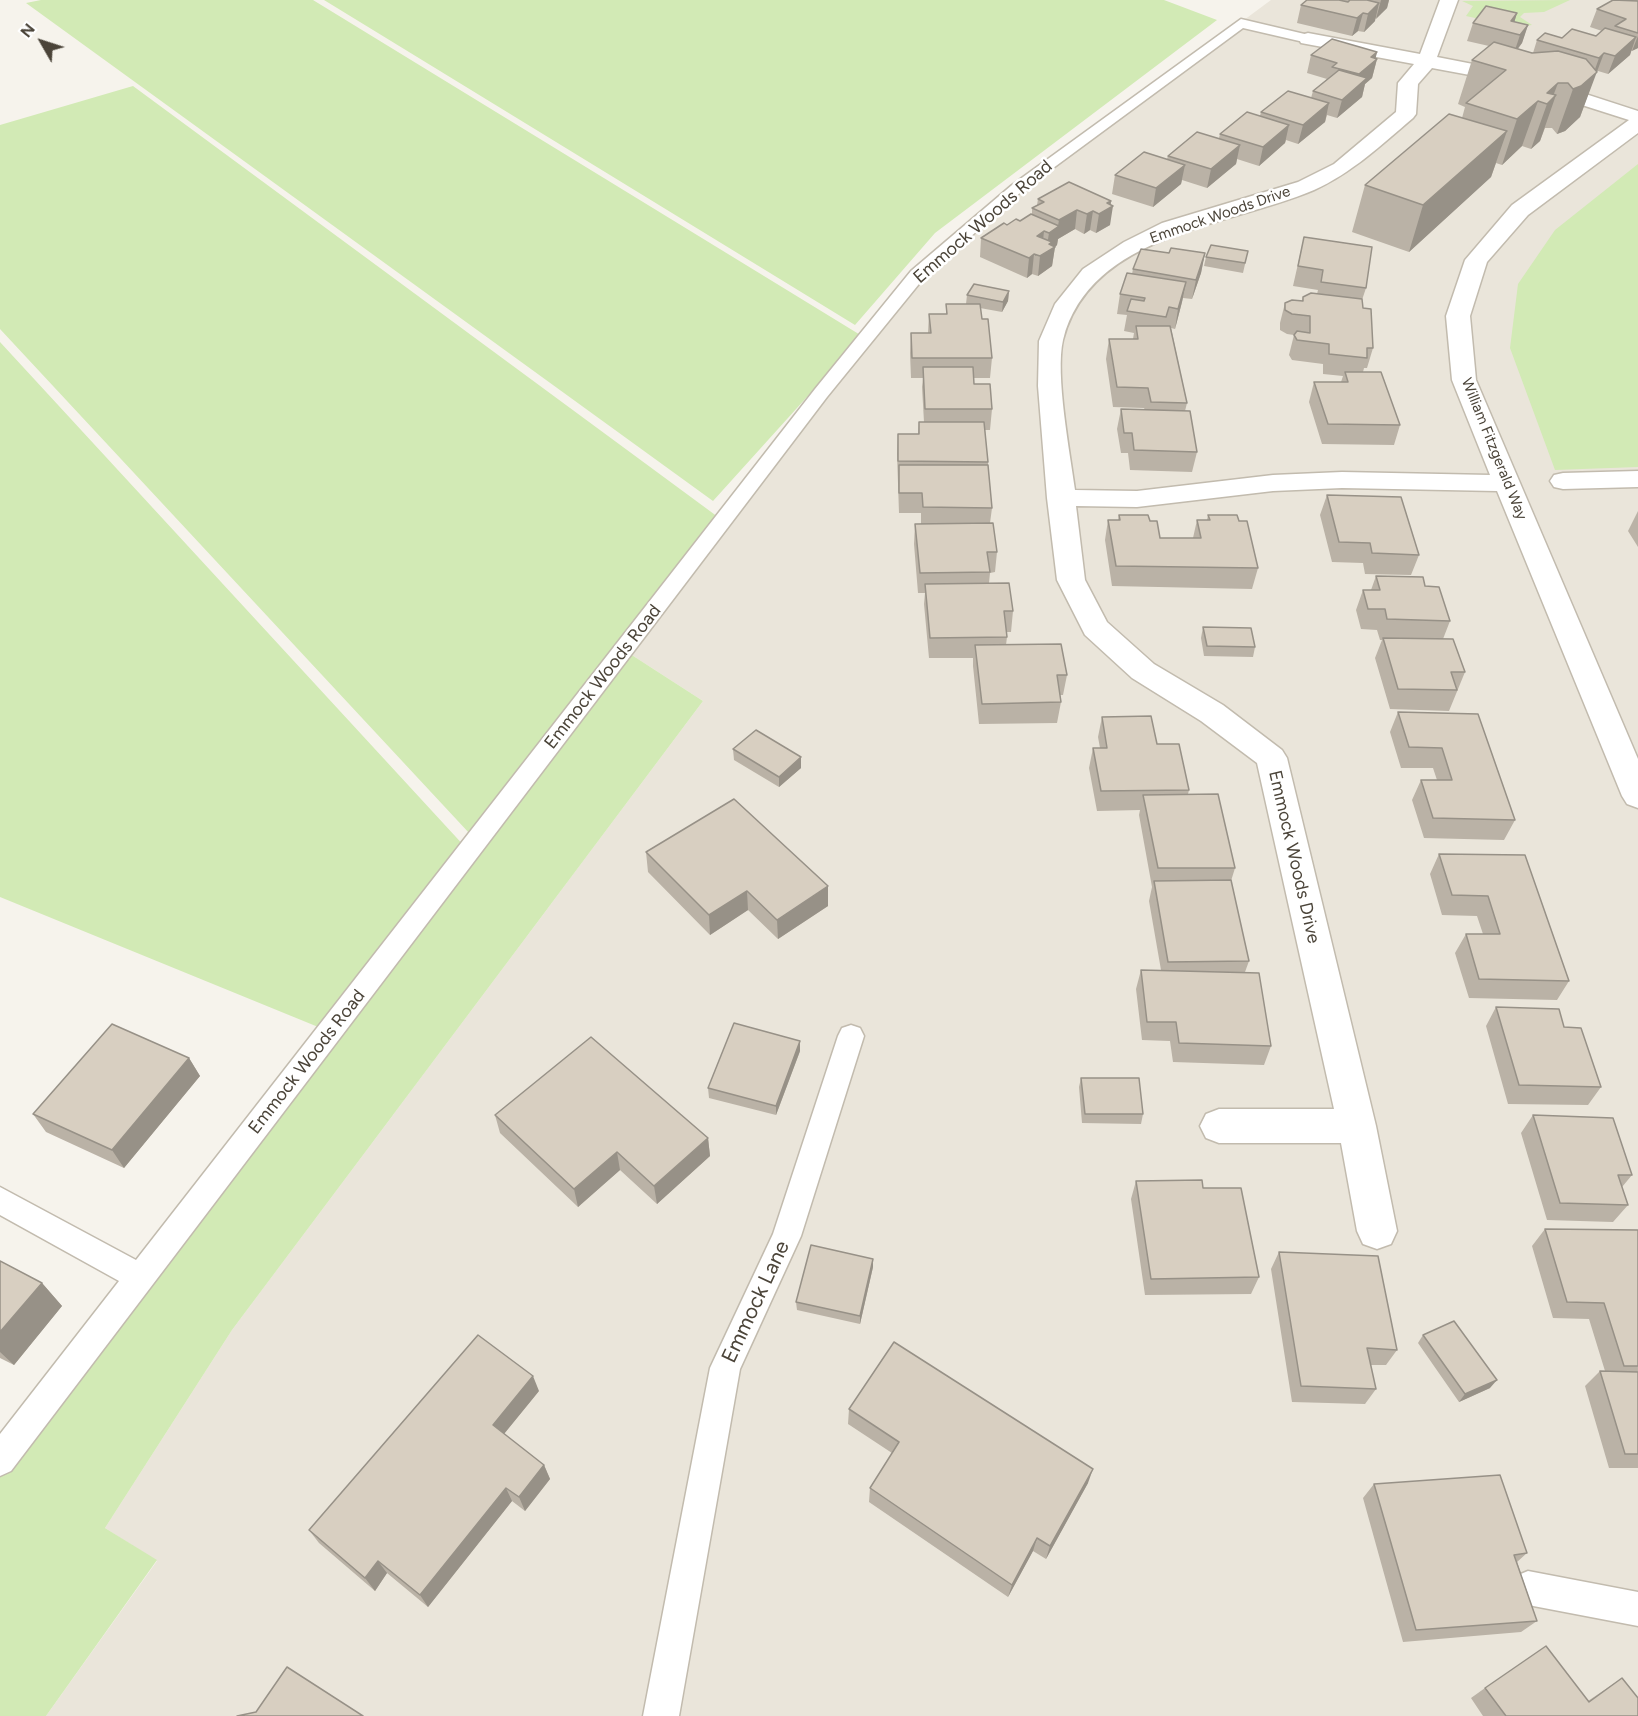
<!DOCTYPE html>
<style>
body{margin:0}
#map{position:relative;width:1638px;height:1716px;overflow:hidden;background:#f6f3ec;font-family:Figtree,sans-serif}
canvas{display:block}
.north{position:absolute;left:12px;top:12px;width:60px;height:60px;-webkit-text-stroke:4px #fff;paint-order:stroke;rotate:309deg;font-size:16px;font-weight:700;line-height:24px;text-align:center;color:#4b4439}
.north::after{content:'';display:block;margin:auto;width:21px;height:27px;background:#4b4439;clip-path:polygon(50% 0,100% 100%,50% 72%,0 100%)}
</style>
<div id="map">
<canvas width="1638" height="1716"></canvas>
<div class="north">N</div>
</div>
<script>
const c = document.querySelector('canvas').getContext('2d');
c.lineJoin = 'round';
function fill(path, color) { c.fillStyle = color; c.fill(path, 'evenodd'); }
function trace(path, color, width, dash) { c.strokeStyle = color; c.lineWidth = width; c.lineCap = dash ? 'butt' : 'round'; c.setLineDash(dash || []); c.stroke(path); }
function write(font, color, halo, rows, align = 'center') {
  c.font = font + ' Figtree,sans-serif'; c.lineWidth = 5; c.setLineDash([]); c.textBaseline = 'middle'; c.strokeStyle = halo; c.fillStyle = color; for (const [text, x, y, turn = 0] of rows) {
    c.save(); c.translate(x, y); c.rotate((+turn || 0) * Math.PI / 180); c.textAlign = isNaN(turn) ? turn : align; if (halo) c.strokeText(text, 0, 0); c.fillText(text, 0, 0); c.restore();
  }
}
fill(new Path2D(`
 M1271 0H1638V1716H46L157 1561 105 1528 232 1330 703 701 624 650 917 275 1017 188Z`), '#eae5da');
fill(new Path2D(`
 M41 0H313L862 336 713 501 26 3Z
 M324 0H1164L1217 20 935 233 855 325Z
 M1570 0 1544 12 1524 13 1520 17 1532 25 1516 27 1466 16 1473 6 1462 1Z
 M133 86 718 517 470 834 0 329V125Z
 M1638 164V467L1555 470 1510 348 1518 284 1555 230Z
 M0 342 467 849 328 1031 0 897Z
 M624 650 703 701 232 1330 105 1528 157 1560 46 1716H0V1460Z`), '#d2eab5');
const service = new Path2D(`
 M1241 19 1313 36 1315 39 1308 43 1243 28 1022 191 923 279 827 397 11 1471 0 1476V1434L119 1281 0 1215V1187L136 1260 815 389 911 271 1012 185Z
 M851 1025 860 1028 864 1036 801 1236 740 1369 679 1716H643L710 1368 773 1234 838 1036 842 1028Z
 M1528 1571 1638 1592V1626L1528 1605 1516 1600 1511 1588 1516 1576Z`);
const minor = new Path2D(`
 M1440 0H1458L1437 57 1524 74 1638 111V133L1528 215 1487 262 1470 316 1476 380 1638 759V808L1627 804 1622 796 1497 491 1342 488 1273 491 1137 507 1076 506 1085 580 1107 622 1154 664 1223 705 1282 750 1287 758 1376 1126 1397 1231 1391 1244 1377 1249 1363 1244 1357 1231 1341 1143H1219L1206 1138 1200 1126 1206 1114 1219 1109H1334L1257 763 1201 721 1132 678 1085 635 1057 580 1047 498 1038 386 1039 341 1055 304 1083 269 1124 242 1162 223 1298 182 1334 164 1396 112 1398 83 1414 64 1301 43 1299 39 1301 35 1308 33 1420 54ZM1432 68 1513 83 1629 120 1512 205 1465 260 1446 316 1452 380 1490 475 1342 472 1273 475 1137 491 1075 490C1070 453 1055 374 1063 340 1090 233 1230 226 1314 190 1352 173 1381 145 1413 118L1416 114 1418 84Z
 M1638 471V487L1563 489 1554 487 1550 481 1554 475 1563 473Z`);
trace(service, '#c2bbae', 3);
trace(minor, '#c2bbae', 3);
fill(service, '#fff');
fill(minor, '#fff');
fill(new Path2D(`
 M1307 0H1389L1387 8 1375 19V21L1364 32 1358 31 1352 36 1297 23 1301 5Z
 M1613 0H1638V48L1631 51 1630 55 1608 74 1598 71 1596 72 1580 117 1565 131 1557 134 1552 128H1545L1540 141 1531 149 1522 146 1502 165 1496 163 1491 177 1409 252 1352 232 1365 185 1462 118 1465 107 1458 104 1472 60 1489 46 1467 41 1473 23 1517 13 1514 22 1528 25 1522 43 1518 49 1533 53 1537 40 1596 36 1602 31 1590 27 1597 9Z
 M1377 52 1375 59H1377L1372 78 1365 84 1362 97 1337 118 1327 115 1325 122 1298 144 1286 140 1285 143 1259 166 1237 159 1236 164 1207 188 1182 180 1181 184 1153 207 1112 194 1115 175 1167 159 1168 156 1219 138 1220 134 1260 116 1261 112 1311 98 1313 91 1327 79 1307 73 1311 55Z
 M1038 199 1111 201 1110 225 1096 233 1090 230 1084 234 1075 229 1058 239 1057 245 1055 247 1052 266 1038 276 1032 274 1027 278 980 257 981 238 1020 221 1032 215V208L1037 205Z
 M1304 237 1366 288 1362 300 1363 308 1373 348 1367 368H1364L1363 372 1400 425 1394 445 1322 444 1309 402 1314 382H1341L1343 376 1323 374V364L1292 360 1289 355 1294 335 1287 334 1280 330V323L1285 303 1302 301 1303 297 1317 294 1318 290 1293 286Z
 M1248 251 1243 273 1204 266 1206 257Z
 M1169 253H1205L1201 273 1192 299 1183 298 1175 329 1171 328 1187 403 1185 411 1197 452 1192 472 1130 470 1128 453H1121L1117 429 1121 409 1145 410 1144 408 1113 407 1106 359 1109 339H1133L1134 333 1124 331 1127 315 1117 314 1120 294 1132 274 1133 269Z
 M1009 291 1008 301 1002 312 980 308 982 319 992 358 990 378H974V384L992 409 990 430H985L992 508 990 523 997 552 995 572 990 573 989 583 1013 611 1011 632H1007V637L1006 645 1067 675 1063 695H1060L1061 702 1057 723 979 724 973 666V658H929L924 604 925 593H918L914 544 915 524H921V513H899L897 454 898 434H918L919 422H924L922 387 923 378H911L910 353 911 333H928L929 314H946V304H966L967 295Z
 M1327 495 1419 555 1411 575 1365 574 1363 563 1332 562 1320 515Z
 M1638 511V547L1628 531Z
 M1119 515 1150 521 1160 538H1193L1197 520H1207L1208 515 1239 521 1258 568 1252 589 1112 586 1105 540 1108 520H1118Z
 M1376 576 1425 586 1450 621 1443 639 1465 672 1449 711 1390 709 1375 658 1382 640H1380L1377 630 1361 629 1356 610 1363 590H1371Z
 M1203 627 1255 647 1253 657 1204 656 1201 638Z
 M1398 712 1478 714 1515 820 1504 840 1424 838 1412 800 1421 780H1437L1433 768H1401L1390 732Z
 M1102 717 1157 744 1189 790 1188 794 1235 868 1231 881 1249 961 1245 972 1271 1046 1264 1065 1173 1062 1170 1041 1142 1040 1136 989 1141 970H1161L1149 901 1152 887 1139 815 1140 810 1097 811 1089 768 1093 748H1100L1098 737Z
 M733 749 801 757V768L779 787 734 760Z
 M646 852 828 906 778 939 748 910 710 935 648 872Z
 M1439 854 1525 855 1569 981 1557 1000 1469 998 1455 953 1466 934H1483L1477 916 1442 915 1430 874Z
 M1496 1007 1564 1027 1601 1087 1588 1105 1508 1104 1486 1026Z
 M800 1051 776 1115 709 1098 708 1088Z
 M189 1058 200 1076 124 1168 46 1132 33 1114Z
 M1081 1078 1143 1114 1141 1124 1082 1123 1079 1087Z
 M495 1115 708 1138 710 1156 657 1204 620 1170 578 1207 500 1133Z
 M1533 1115 1632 1175 1622 1187 1628 1205 1613 1222 1547 1220 1521 1133Z
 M1136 1181 1203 1188 1259 1277 1251 1294 1145 1295 1131 1199Z
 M1545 1229 1638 1230V1468H1609L1585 1386 1600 1371H1605L1589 1319 1553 1318 1532 1246Z
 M1279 1252 1397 1350 1386 1365H1370L1376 1389 1365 1404 1292 1402 1271 1269Z
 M0 1261 42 1283 62 1306 14 1365 0 1358Z
 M873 1267 860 1324 797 1310 796 1302Z
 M1423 1335 1490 1388 1459 1402 1418 1343Z
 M539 1391 504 1434 544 1465 550 1479 525 1511 512 1501 428 1607 387 1573 375 1591 319 1543 309 1530Z
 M849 1409 1088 1483 1046 1559 1033 1551 1008 1597 869 1502 870 1488 892 1453 848 1424Z
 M1374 1484 1527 1553 1517 1562 1537 1621 1521 1632 1403 1642 1363 1498Z
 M1622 1678 1638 1716H1483L1471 1698 1485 1688 1588 1701Z`), '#bab2a6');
fill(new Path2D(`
 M1381 0H1389L1387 8 1376 19Z
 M1379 3 1375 21 1364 32 1368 14Z
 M1363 13 1358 31 1352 36 1357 18Z
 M1517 13 1512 30 1511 21Z
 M1528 25 1522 43 1514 53 1520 35Z
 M1638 36V48L1632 51Z
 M1636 37 1630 55 1608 74 1615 56Z
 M1377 52 1375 61 1377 59 1372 78 1365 84 1362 97 1337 118 1342 100 1355 88 1359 74 1371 57Z
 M1604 53 1580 117 1565 131 1557 134 1573 89 1593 75 1599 58Z
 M1558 83 1552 99 1556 95 1540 141 1531 149 1547 104V93Z
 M1538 101 1522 146 1502 165 1517 119Z
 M1329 103 1325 122 1298 144 1303 125Z
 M1289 125 1285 143 1259 166 1263 147Z
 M1507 131 1491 177 1409 252 1423 205Z
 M1240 145 1236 164 1207 188 1211 169Z
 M1185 165 1181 184 1153 207 1156 188Z
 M1111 201 1110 208 1113 206 1110 225 1096 233 1099 214 1107 203Z
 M1077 210 1075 229 1058 239 1057 245 1055 247 1052 266 1038 276 1040 256 1046 252 1049 233 1058 226 1059 220Z
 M1093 211 1090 230 1084 234 1087 214Z
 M1044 231 1042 251 1035 256 1037 236Z
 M1205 253 1201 273 1192 299 1196 280Z
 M1034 254 1032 274 1027 278 1029 258Z
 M1186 282 1182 302 1175 329 1178 309Z
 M1009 291 1008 301 1002 312 1003 302Z
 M801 757V768L779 787V777Z
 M828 886V906L778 939 777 920Z
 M747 891 748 910 710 935 709 915Z
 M800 1041V1051L776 1115V1106Z
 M189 1058 200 1076 124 1168 112 1150Z
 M708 1138 710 1156 657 1204 654 1186Z
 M617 1152 620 1170 578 1207 574 1189Z
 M873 1259V1267L860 1324V1316Z
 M42 1283 62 1306 14 1365 0 1352V1332Z
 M533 1376 539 1391 499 1440 493 1425Z
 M1497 1380 1490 1388 1459 1402 1465 1394Z
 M544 1465 550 1479 525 1511 519 1497Z
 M1093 1469 1088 1483 1046 1559 1050 1546Z
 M506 1488 512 1501 428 1607 420 1595Z
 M1037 1538 1033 1551 1008 1597 1012 1585Z
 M378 1561 387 1573 375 1591 365 1578Z`), '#979187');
const building = new Path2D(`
 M1307 0H1339L1348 2 1350 0H1367L1379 3 1368 14 1363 13 1357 18 1301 5Z
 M1613 0 1638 1V33L1615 26 1626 19 1597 9Z
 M1486 6 1517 13 1511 21 1528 25 1520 35 1473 23Z
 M1605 28 1636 37 1615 56 1604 53 1599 58 1537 40 1545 33 1562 38 1572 29 1596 36Z
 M1332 39 1377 52 1371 57 1377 59 1359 74 1332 67 1337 63 1311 55Z
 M1494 42 1532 53 1558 51 1586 59 1597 72 1581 86 1573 89 1568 83H1558L1547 93 1556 95 1547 104 1538 101 1517 119 1466 103 1506 70 1472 60Z
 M1339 70 1367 78 1342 100 1313 91Z
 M1288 91 1329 103 1303 125 1261 112Z
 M1247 112 1289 125 1263 147 1220 134Z
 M1449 114 1507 131 1423 205 1365 185Z
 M1197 132 1240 145 1211 169 1168 156Z
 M1144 152 1185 165 1156 188 1115 175Z
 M1069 182 1111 201 1107 203 1113 206 1099 214 1093 211 1087 214 1077 210 1059 220 1032 208 1044 202 1038 199Z
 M1031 214 1059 226 1049 233 1044 231 1037 236 1052 242 1049 244 1055 247 1040 256 1034 254 1029 258 981 238 1004 223 1007 225 1016 219 1020 221Z
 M1304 237 1372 247 1366 288 1321 282 1323 270 1298 266Z
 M1211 245 1248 251 1245 263 1206 257Z
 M1171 248 1205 253 1196 280 1133 269 1141 249 1169 253Z
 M1127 273 1186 282 1178 309 1169 307 1166 317 1127 311 1131 299 1144 301 1145 298 1120 294Z
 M974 284 1009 291 1003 302 967 295Z
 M1311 293 1362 299 1363 308 1371 309 1373 348H1367V358L1329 354V344L1297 340 1294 335 1297 331 1310 333V316L1292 314 1285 310V303L1292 300 1303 301V297Z
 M946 304H980L982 319H988L992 358H912L911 333H931L929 314H947Z
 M1136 326H1170L1187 403 1151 402 1148 388 1117 387 1109 339H1138Z
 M923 367H973L974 384H990L992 409H925Z
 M1345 372H1381L1400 425 1328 424 1314 382H1348Z
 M1121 409 1190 411 1197 452 1134 450 1132 433H1124Z
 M919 422H984L988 462 898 461V434H919Z
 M899 465H988L992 508 923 507 922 493H899Z
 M1327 495 1401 497 1419 555 1372 553 1370 543 1339 542Z
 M1119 515H1148L1150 521H1157L1160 538H1201L1197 520H1210L1208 515H1237L1239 521H1247L1258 568 1116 566 1108 520H1120Z
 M993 523 997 552H987L990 572 920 573 915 524Z
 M1376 576 1423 577 1425 586 1439 587 1450 621 1387 619 1385 609H1368L1363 590H1380Z
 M1009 583 1013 611H1004L1007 637 930 638 925 584Z
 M1203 627 1251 628 1255 647 1207 646Z
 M1383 638 1453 639 1465 672H1451L1457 690 1398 689Z
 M1061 644 1067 675H1057L1061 702 982 704 975 645Z
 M1398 712 1478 714 1515 820 1433 818 1421 780H1452L1442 748 1409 747Z
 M1151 716 1157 744H1179L1189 790 1101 791 1093 748H1107L1102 717Z
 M756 730 801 757 779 777 733 749Z
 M1218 794 1235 868H1158L1143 795Z
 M734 799 828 886 777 920 747 891 709 915 646 852Z
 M1439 854 1525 855 1569 981 1479 979 1466 934H1500L1488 896 1452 895Z
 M1231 880 1249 961 1168 962 1154 881Z
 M1141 970 1259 973 1271 1046 1179 1043 1176 1022H1147Z
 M1496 1007 1559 1009 1564 1027 1581 1028 1601 1087 1519 1085Z
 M734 1023 800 1041 776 1106 708 1088Z
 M112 1024 189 1058 112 1150 33 1114Z
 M591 1037 708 1138 654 1186 617 1152 574 1189 495 1115Z
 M1081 1078H1139L1143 1114H1085Z
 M1533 1115 1613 1118 1632 1175H1618L1628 1205 1560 1203Z
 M1202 1180 1203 1188H1241L1259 1277 1151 1279 1136 1181Z
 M1545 1229 1638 1230V1366H1624L1604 1303 1567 1302Z
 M811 1245 873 1259 860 1316 796 1302Z
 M1279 1252 1378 1256 1397 1350 1367 1348 1376 1389 1301 1386Z
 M0 1261 42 1283 0 1332Z
 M1454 1321 1497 1380 1465 1394 1423 1335Z
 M478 1335 533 1376 493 1425 544 1465 519 1497 506 1488 420 1595 378 1561 365 1578 309 1530Z
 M894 1342 1093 1469 1050 1546 1037 1538 1012 1585 870 1488 899 1442 849 1409Z
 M1600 1371 1638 1372V1454H1625Z
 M1500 1475 1527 1553 1514 1555 1537 1621 1416 1630 1374 1484Z
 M1546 1646 1589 1702 1622 1678 1638 1698V1716H1506L1485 1688Z
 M287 1667 363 1716H237L256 1712Z`);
fill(building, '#d8cfc1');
trace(building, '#979187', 1.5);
write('15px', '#4b4439', '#fff', [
 ["Emmock Woods Drive",1220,215,-19],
 ["William Fitzgerald Way",1494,449,68]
]);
write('18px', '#4b4439', '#fff', [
 ["Emmock Woods Road",983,222,-41],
 ["Emmock Woods Road",603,677,-52],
 ["Emmock Woods Drive",1294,857,77],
 ["Emmock Woods Road",307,1062,-52]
]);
write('21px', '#4b4439', '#fff', [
 ["Emmock Lane",756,1302,-65]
]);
</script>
